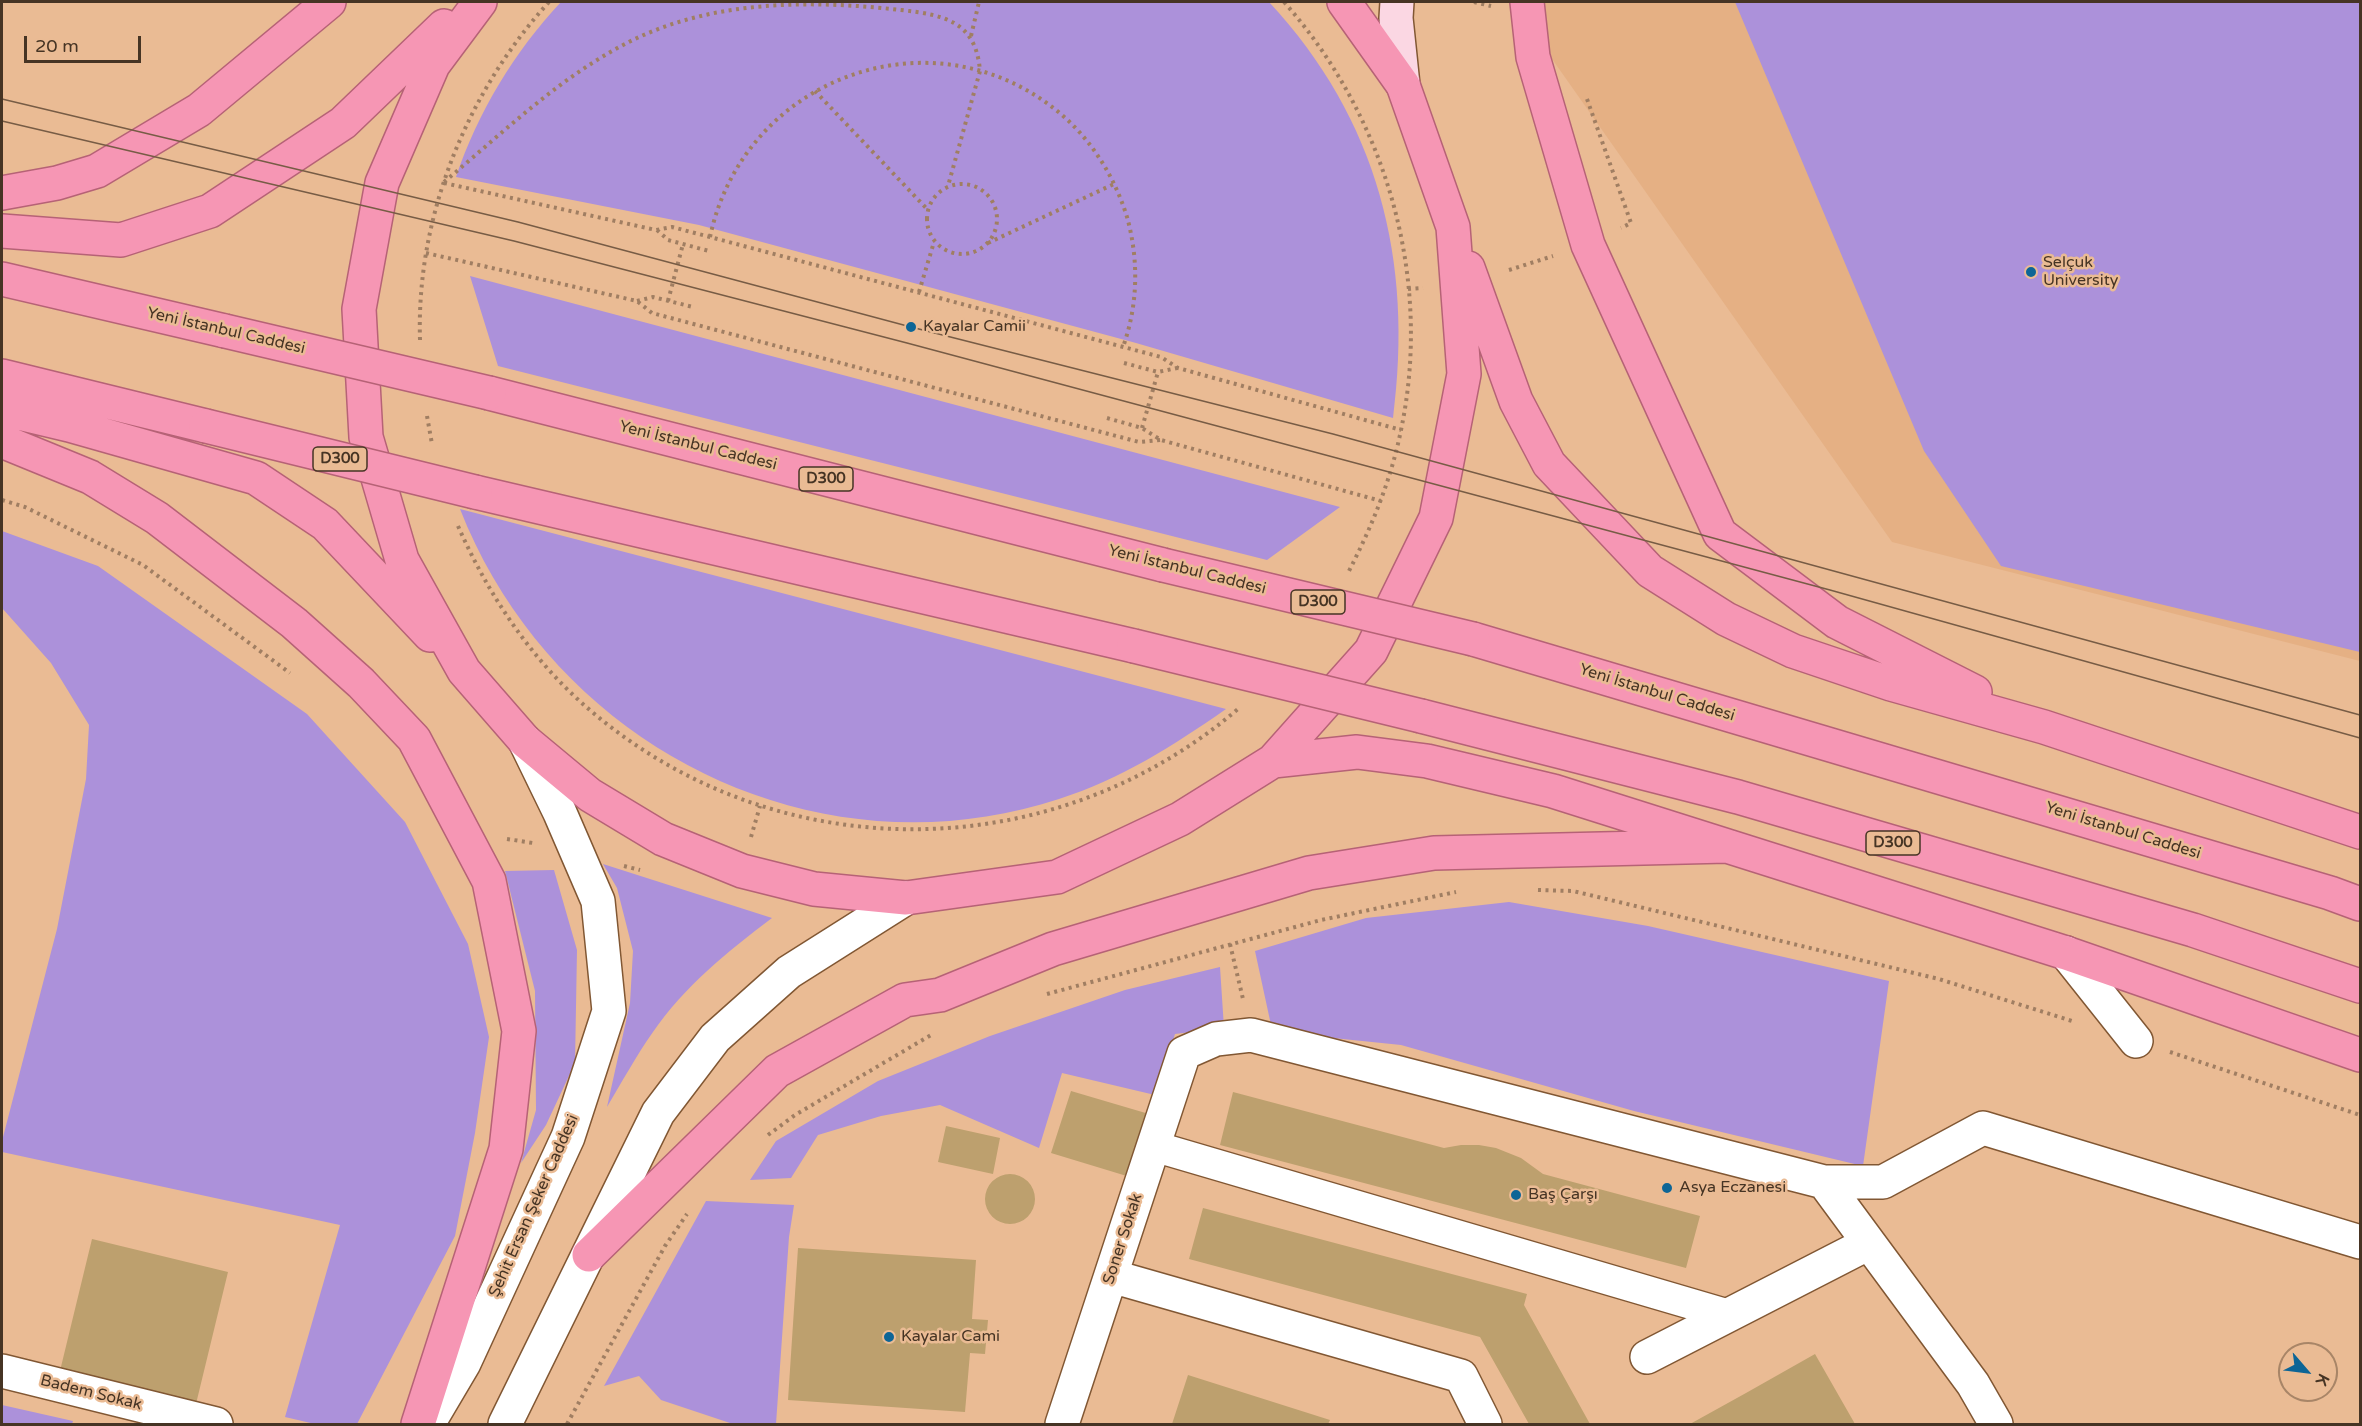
<!DOCTYPE html>
<meta charset="utf-8">
<style>
body{margin:0}
#map{position:relative;width:2362px;height:1426px;overflow:hidden;background:#eabb94;font-family:"Varela Round",sans-serif}
canvas{display:block}
.frame{position:absolute;inset:0;border:3px solid #463424;pointer-events:none}
.north{position:absolute;left:2278px;top:1342px;width:60px;height:60px;box-sizing:border-box;background:#eabb94;border:2px solid #a88567;border-radius:50%;rotate:118deg;font-size:16px;font-weight:700;line-height:24px;text-align:center;color:#463424}
.north::after{content:'';display:block;margin:auto;width:21px;height:27px;background:#0d6596;clip-path:polygon(50% 0,100% 100%,50% 72%,0 100%)}
.scale{position:absolute;left:24px;top:36px;width:117px;height:27px;box-sizing:border-box;border:3px solid #463424;border-top:0;padding-left:8px;font-size:18px;line-height:21px;white-space:nowrap;color:#463424;-webkit-text-stroke:4px #eabb94;paint-order:stroke}
</style>
<div id="map">
<canvas width="2362" height="1426"></canvas>
<div class="frame"></div>
<div class="north">K</div>
<div class="scale">20 m</div>
</div>
<script>
const c = document.querySelector('canvas').getContext('2d');
c.lineJoin = 'round';
function fill(path, color) { c.fillStyle = color; c.fill(path, 'evenodd'); }
function trace(path, color, width, dash) { c.strokeStyle = color; c.lineWidth = width; c.lineCap = dash ? 'butt' : 'round'; c.setLineDash(dash || []); c.stroke(path); }
function write(font, color, halo, rows, align = 'center') {
  c.font = font + ' "Varela Round",sans-serif'; c.lineWidth = 5; c.setLineDash([]); c.textBaseline = 'middle'; c.strokeStyle = halo; c.fillStyle = color; for (const [text, x, y, turn = 0] of rows) {
    c.save(); c.translate(x, y); c.rotate((+turn || 0) * Math.PI / 180); c.textAlign = isNaN(turn) ? turn : align; if (halo) c.strokeText(text, 0, 0); c.fillText(text, 0, 0); c.restore();
  }
}
fill(new Path2D(`
 M1512 2H2360V661L1892 542Z`), '#e5b084');
fill(new Path2D(`
 M561 2H1269C1378 119 1414 261 1393 418L1136 343 699 225 456 177C478 112 514 52 561 2Z
 M1735 2H2360V652L2001 566 1924 451Z
 M470 276 1340 507 1267 560 498 366Z
 M460 509 1226 709C1173 746 1121 779 1059 799 815 879 553 746 460 509Z
 M2 531 98 566 307 714 405 822 468 944 489 1037 475 1133 455 1236 357 1424H315L285 1417 340 1225 2 1152V1141L57 929 86 779 89 725 51 663 2 608Z
 M603 864 772 918C728 951 684 987 653 1032 636 1056 622 1082 607 1107L630 1003 633 951 617 888Z
 M554 870 577 950 575 1063 546 1125 521 1163 536 1110 535 991 505 871Z
 M1509 902 1648 926 1889 981 1863 1166 1634 1111 1401 1045 1333 1038 1271 1025 1255 951 1366 918Z
 M1220 967 1224 1028 1175 1034 1155 1095 1062 1073 1039 1148 940 1105 881 1116 818 1135 791 1178 750 1180 776 1141 878 1081 990 1036 1125 990Z
 M706 1201 794 1205 789 1237 776 1424H733L661 1400 639 1376 604 1386Z
 M2 1405 73 1421 72 1424H2Z`), '#ac91da');
fill(new Path2D(`
 M1071 1091 1149 1114 1130 1177 1051 1153Z
 M1233 1092 1444 1148 1461 1145H1479L1496 1148 1521 1158 1543 1174 1700 1216 1686 1268 1220 1145Z
 M946 1126 1000 1138 993 1174 938 1162Z
 M985 1199a25 25 0 1 1 50 0a25 25 0 1 1-50 0Z
 M1203 1208 1527 1294 1524 1305 1590 1424H1529L1480 1337 1189 1259Z
 M92 1239 228 1272 195 1408 59 1375Z
 M798 1248 976 1260 972 1319 988 1320 985 1354 970 1353 965 1412 788 1400Z
 M1815 1354 1855 1424H1690L1746 1393Z
 M1188 1375 1330 1420 1328 1424H1172Z`), '#bda06e');
const pedestrian = new Path2D(`
 M1153 1146 1729 1315`);
const minor = new Path2D(`
 M2066 953 2136 1041
 M1824 1182H1883L1983 1128 2360 1242
 M1111 1276 1461 1376 1485 1424
 M1647 1357 1869 1243
 M2 1371 216 1424
 M1062 1424 1184 1053 1216 1039 1251 1035 1824 1182 1973 1384 1996 1424`);
const tertiary = new Path2D(`
 M428 1424 464 1363 568 1137 609 1011 598 901 560 813 525 741
 M505 1424 658 1113 715 1038 789 972 906 898`);
const secondary = new Path2D(`
 M1397 2 1396 18 1403 85`);
const trunk = new Path2D(`
 M480 2 433 65 382 183 359 309 366 437 402 560 464 671 525 741 590 795 663 839 742 871 814 889 906 898 1057 877 1180 819 1273 761 1371 651 1436 518 1464 374 1453 227 1403 85 1344 2
 M1527 2 1533 57 1588 245 1720 534 1837 622 1975 692
 M2 193 57 183 97 171 199 110 329 2
 M2 231 121 240 210 211 343 123 444 26
 M1468 268 1516 401 1549 464 1650 571 1726 619 1793 651 1891 684 2044 727 2360 832
 M2 279 225 331
 M2 376 206 426
 M489 393 1163 565
 M2 409 69 425 256 478 325 524 430 635
 M2 441 90 477 157 518 294 623 361 683 414 739 489 881 519 1031 506 1149 418 1424
 M475 492 1134 646
 M1473 639 2330 893 2360 904
 M1421 716 1738 797 2193 930 2360 986
 M1273 761 1357 752 1427 761 1553 791 2066 953 2360 1055
 M589 1255 777 1071 905 1000 940 995 1053 949 1309 873 1434 853 1727 846`);
trace(pedestrian, '#815733', 33);
trace(minor, '#815733', 36);
trace(tertiary, '#815733', 36);
trace(secondary, '#815733', 36);
trace(trunk, '#b66276', 36);
trace(new Path2D(`
 M1284 2C1386 117 1433 278 1401 430 1391 480 1372 526 1349 571
 M1474 2 1491 6
 M971 36 979 2
 M815 91 927 209
 M1587 99 1631 223 1621 228
 M444 182C505 131 565 72 637 38 718 0 813 0 901 10 944 15 976 21 980 71L948 186
 M444 183 656 230 672 227 710 237 1161 357 1178 368 1401 430
 M927 219a35 35 0 1 1 70 0a35 35 0 1 1-70 0Z
 M657 230 668 240 709 251
 M710 237C744 76 936 7 1062 115 1093 142 1115 178 1127 217 1139 260 1138 305 1123 347
 M988 243 1114 184
 M426 253 637 301 652 313 1139 442 1161 440
 M1509 270 1553 256
 M1408 289 1423 288
 M919 292 934 242
 M637 301 653 297 693 307
 M668 301 683 244
 M420 340C416 217 467 92 549 2
 M1124 363 1158 372 1177 368
 M427 416 432 444
 M1107 418 1142 428 1161 440 1381 501
 M1142 428 1158 372
 M2 500 25 507 143 565 290 673
 M458 526C489 596 532 661 591 711 777 870 1052 868 1238 709
 M751 837 760 806
 M507 839 533 843
 M624 866 640 870
 M1538 890 1573 891 1939 979 2072 1021
 M1230 944 1243 999
 M1047 994 1321 920 1456 892
 M2170 1052 2360 1115
 M768 1135 795 1115 931 1035
 M567 1424 665 1246 687 1214`), '#a07e62', 4, [3, 4.5]);
trace(pedestrian, '#fff', 30);
trace(minor, '#fff', 33);
trace(tertiary, '#fff', 33);
trace(secondary, '#fbd7e3', 33);
trace(trunk, '#f696b4', 33);
trace(new Path2D(`
 M2 99 518 222 911 327 1333 434 2360 715
 M2 121 514 241 907 343 1830 590 2360 738`), '#775c45', 1.5);
const trunkBridge = new Path2D(`
 M225 331 489 393
 M206 426 475 492
 M1163 565 1473 639
 M1134 646 1421 716`);
trace(trunkBridge, '#b66276', 36, []);
trace(trunkBridge, '#f696b4', 33);
for (const [x, y, r, color] of [
 [2031,272,6,"#0d6596"],
 [911,327,6,"#0d6596"],
 [1667,1188,6,"#0d6596"],
 [1516,1195,6,"#0d6596"],
 [889,1337,6,"#0d6596"]
]) { const dot = new Path2D(); dot.arc(x, y, r, 0, 2 * Math.PI); c.fillStyle = color; c.fill(dot); trace(dot, '#eabb94', 2); }
for (const [x, y, w] of [
 [340,459,54],
 [826,479,54],
 [1318,602,54],
 [1893,843,54]
]) { const box = new Path2D(); box.roundRect(x - w / 2, y - 12, w, 24, 4.5); c.fillStyle = '#eabb94'; c.fill(box); trace(box, '#463424', 1.5); }
write('bold 15px', '#463424', null, [
 ["D300",340,459],
 ["D300",826,479],
 ["D300",1318,602],
 ["D300",1893,843]
]);
write('16px', '#463424', '#eabb94', [
 ["Selçuk",2043,263],
 ["University",2043,281],
 ["Kayalar Camii",923,327],
 ["Asya Eczanesi",1679,1188],
 ["Baş Çarşı",1528,1195],
 ["Kayalar Cami",901,1337]
], 'left');
write('16px', '#463424', '#eabb94', [
 ["Yeni İstanbul Caddesi",226,331,13],
 ["Yeni İstanbul Caddesi",698,446,14],
 ["Yeni İstanbul Caddesi",1187,570,14],
 ["Yeni İstanbul Caddesi",1657,693,17],
 ["Yeni İstanbul Caddesi",2123,831,17],
 ["Şehit Ersan Şeker Caddesi",534,1206,-66],
 ["Soner Sokak",1123,1239,-72],
 ["Badem Sokak",91,1393,14]
]);
</script>
